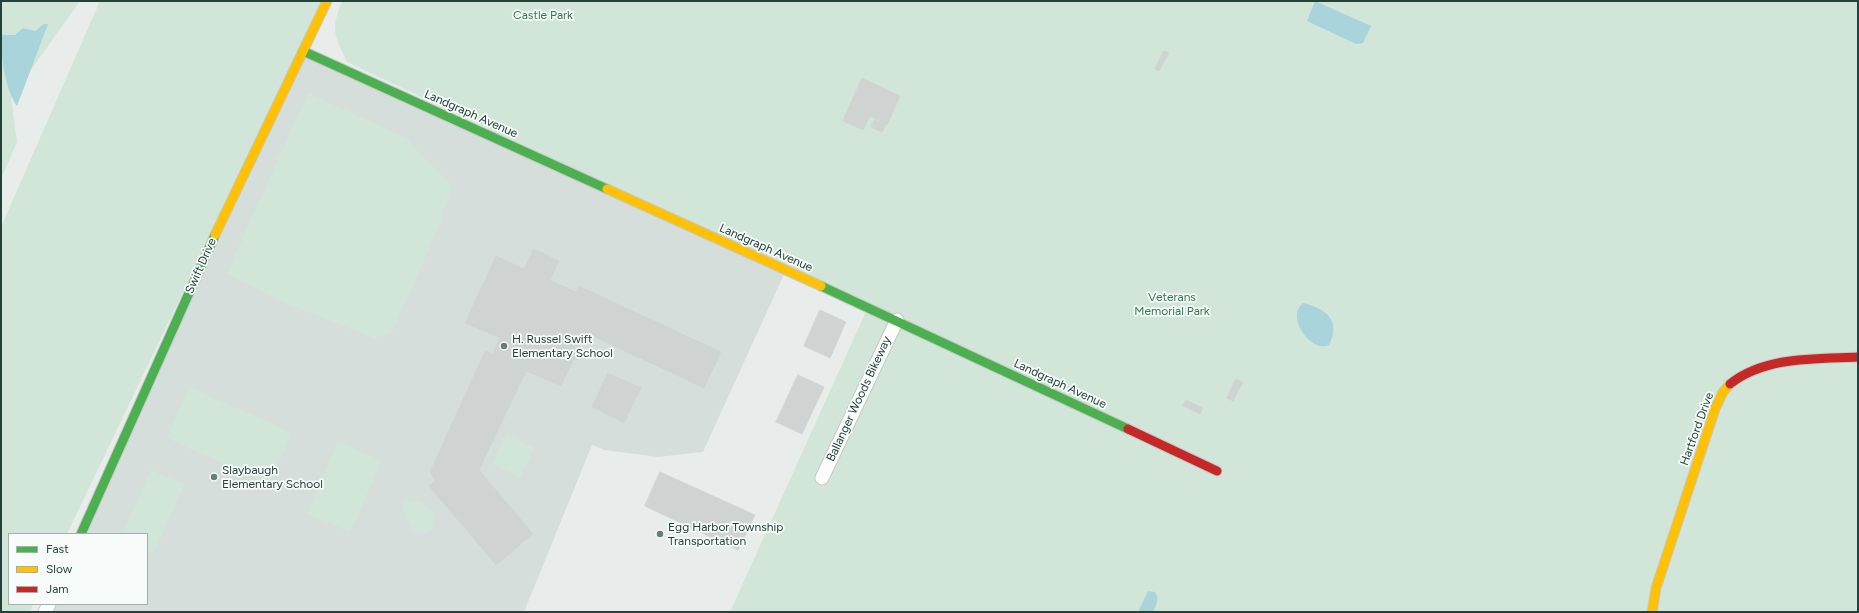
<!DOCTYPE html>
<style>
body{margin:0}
#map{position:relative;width:1859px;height:613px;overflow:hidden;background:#e8edeb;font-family:Figtree,sans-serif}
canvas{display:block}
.frame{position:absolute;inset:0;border:2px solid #24423a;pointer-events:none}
.legend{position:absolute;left:8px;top:533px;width:140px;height:72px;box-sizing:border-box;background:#f7fbf9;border:1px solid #a3b1ad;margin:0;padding:5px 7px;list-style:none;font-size:12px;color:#24423a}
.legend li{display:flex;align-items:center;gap:8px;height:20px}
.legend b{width:20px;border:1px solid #a3b1ad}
</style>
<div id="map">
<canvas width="1859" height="613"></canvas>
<div class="frame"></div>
<ul class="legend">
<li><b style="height:5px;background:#4caf50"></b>Fast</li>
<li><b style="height:5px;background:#ffc107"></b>Slow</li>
<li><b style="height:5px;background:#c62828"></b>Jam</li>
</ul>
</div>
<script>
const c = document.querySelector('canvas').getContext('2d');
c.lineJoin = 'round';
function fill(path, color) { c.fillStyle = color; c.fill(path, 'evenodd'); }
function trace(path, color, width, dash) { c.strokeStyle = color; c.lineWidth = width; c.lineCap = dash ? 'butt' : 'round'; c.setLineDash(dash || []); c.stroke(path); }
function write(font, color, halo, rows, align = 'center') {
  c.font = font + ' Figtree,sans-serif'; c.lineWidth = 3.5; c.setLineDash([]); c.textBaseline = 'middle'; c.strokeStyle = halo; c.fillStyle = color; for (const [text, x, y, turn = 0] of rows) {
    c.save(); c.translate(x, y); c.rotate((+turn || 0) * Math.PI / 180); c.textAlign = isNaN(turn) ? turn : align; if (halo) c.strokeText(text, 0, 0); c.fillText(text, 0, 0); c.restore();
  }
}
fill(new Path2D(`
 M303 51 786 270 703 452 658 457 604 450 592 445 524 612H45L49 604H147V534H81Z`), '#d6dedb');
fill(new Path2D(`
 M1 1H80L11 98 17 142 1 179Z
 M100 1H322L67 534H9V604H33L30 612H1V227Z
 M342 1H1858V612H730L868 307 347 62C335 36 330 30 342 1Z
 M308 93 409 140 414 148 452 186 436 233 392 332 374 338 278 300 227 273Z
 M189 387 292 433 269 484 167 438Z
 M506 435 534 448 520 477 493 464Z
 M338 442 382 461 350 532 307 513Z
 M151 470 184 485 154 553 147 550V534H122Z
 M418 500 432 511 435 523 431 531C427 532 422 534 418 532 410 528 399 511 405 502Z`), '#d1e6d8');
fill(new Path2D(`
 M1315 1 1371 26 1363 43 1356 44 1307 21Z
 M44 24H48L17 106C5 89 1 56 1 35H15L23 28 35 31Z
 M1303 303C1325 308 1342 320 1329 345 1311 354 1285 316 1303 303Z
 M1148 591 1155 592C1160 599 1156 605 1153 612H1138Z`), '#a9d4db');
const building = new Path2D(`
 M1164 51 1169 53 1159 71 1155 69Z
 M862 78 900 96 887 125 870 116 863 130 843 121Z
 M874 120 886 125 882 132 871 127Z
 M534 249 559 261 550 280 576 292 579 286 721 352 704 388 586 333 577 351 580 352 577 360 574 359 561 386 526 371 479 470 533 534 496 565 429 486 435 480 430 472 485 351 493 354 500 338 465 323 496 256 524 269Z
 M820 310 846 322 830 358 804 346Z
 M608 373 641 388 624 423 592 407Z
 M798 375 824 387 802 434 776 422Z
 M1236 379 1243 382 1233 401 1227 398Z
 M1186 400 1203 408 1200 414 1183 406Z
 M660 472 755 515 738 550 645 506Z`);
fill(building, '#cfd4d2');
trace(building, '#d1d6d4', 1);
const street = new Path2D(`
 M822 478 897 320
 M45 612 49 604`);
const fast = new Path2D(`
 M303 51 607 189
 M821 286 1128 429
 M81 534 215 235`);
const slow = new Path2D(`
 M607 189 821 286
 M215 235 327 1
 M1652 612 1656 588 1715 409 1723 392 1730 384`);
const jam = new Path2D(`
 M1730 384C1765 356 1816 359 1858 357
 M1128 429 1217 471`);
trace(street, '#c5cac8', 15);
trace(fast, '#c3cbc8', 11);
trace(slow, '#c3cbc8', 11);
trace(jam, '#c3cbc8', 11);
trace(street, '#fcfcfc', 13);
trace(fast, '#4caf50', 9);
trace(slow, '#ffc107', 9);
trace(jam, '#c62828', 9);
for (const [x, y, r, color] of [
 [504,346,4,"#697e78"],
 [214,477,4,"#697e78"],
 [660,534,4,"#697e78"]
]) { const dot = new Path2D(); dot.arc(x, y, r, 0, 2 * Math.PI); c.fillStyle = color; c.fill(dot); trace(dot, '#f7fbf9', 1.5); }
write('12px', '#2d7a4b', '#f7fbf9', [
 ["Castle Park",543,15],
 ["Veterans",1172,297],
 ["Memorial Park",1172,311]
]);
write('12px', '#24423a', '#f7fbf9', [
 ["Landgraph Avenue",471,114,24],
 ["Landgraph Avenue",766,248,24],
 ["Swift Drive",201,266,-66],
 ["Landgraph Avenue",1060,384,25],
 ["Ballanger Woods Bikeway",859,399,-65],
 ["Hartford Drive",1697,429,-70]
]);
write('12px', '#24423a', '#f7fbf9', [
 ["H. Russel Swift",512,339],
 ["Elementary School",512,353],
 ["Slaybaugh",222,470],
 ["Elementary School",222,484],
 ["Egg Harbor Township",668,527],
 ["Transportation",668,541]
], 'left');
</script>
